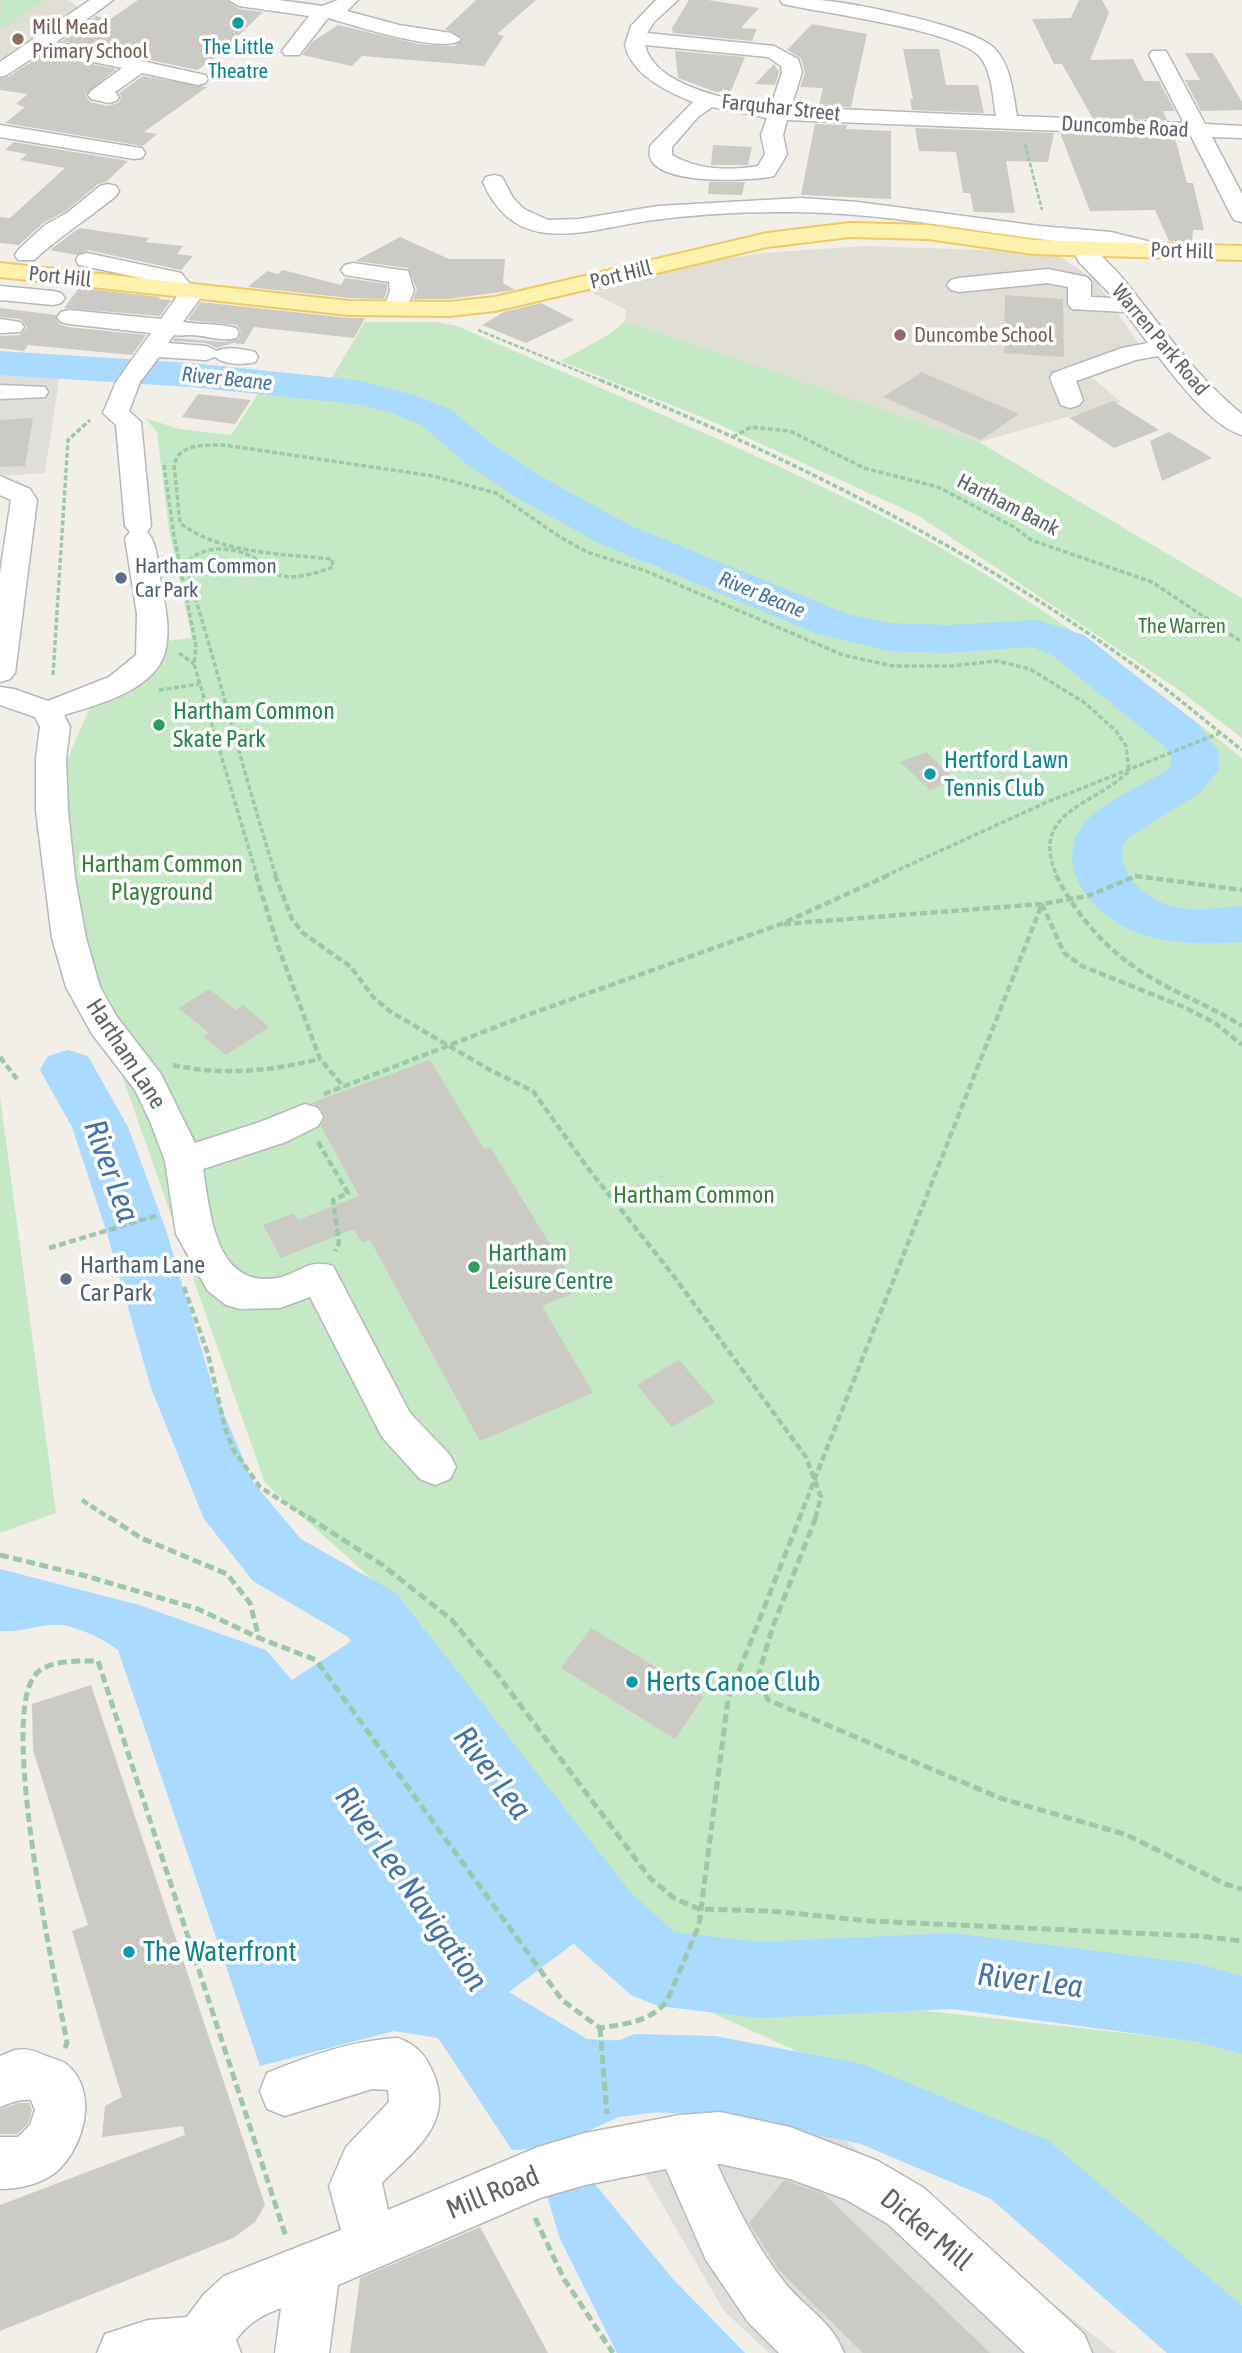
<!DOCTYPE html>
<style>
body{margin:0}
canvas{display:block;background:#f1efe8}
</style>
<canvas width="1242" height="2353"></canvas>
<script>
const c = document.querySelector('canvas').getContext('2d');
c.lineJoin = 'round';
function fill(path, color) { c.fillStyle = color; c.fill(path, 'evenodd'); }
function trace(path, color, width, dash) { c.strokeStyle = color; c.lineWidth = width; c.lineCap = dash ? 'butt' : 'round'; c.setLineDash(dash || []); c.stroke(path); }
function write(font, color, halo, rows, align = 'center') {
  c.font = font + ' "Asap Condensed",sans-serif'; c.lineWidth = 7; c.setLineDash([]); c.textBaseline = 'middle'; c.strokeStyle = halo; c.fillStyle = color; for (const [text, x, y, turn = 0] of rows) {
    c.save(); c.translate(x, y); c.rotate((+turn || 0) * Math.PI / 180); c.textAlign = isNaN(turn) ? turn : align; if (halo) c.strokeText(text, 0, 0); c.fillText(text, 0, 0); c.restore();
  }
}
fill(new Path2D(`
 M0 372 60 373 45 473 0 476Z
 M817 2118 1116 2353H769L724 2311 641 2168Z`), '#e0deda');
fill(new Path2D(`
 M0 0H67L77 6 73 13 0 64Z
 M865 246 1041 252 1061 257 1096 281 1142 349 1090 376 1121 402 979 442 625 321 626 310 589 291 712 261 763 253Z`), '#e1ded6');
fill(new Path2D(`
 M44 0 3 29 0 28 1 0Z
 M625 321 979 442 1242 598V738L1179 690 919 516 709 420 561 361 610 334Z
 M365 322H436L457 326C598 388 740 445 878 514 1008 580 1128 667 1242 758V912C1182 914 1150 919 1110 866L1115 848 1124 832 1169 808 1204 784 1209 752 1194 734 1055 631 1014 622 903 629 857 620 807 604 765 583 628 529 501 459 462 425 433 406 405 394 328 384Z
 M260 391 363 403 417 421 440 434 471 462 582 532 657 568 672 566 830 635 876 647 902 651 987 645 1012 639 1039 642 1117 704 1166 745 1175 757 1181 773 1177 778 1092 821 1079 849 1085 875 1100 898 1102 907 1149 936 1189 941 1242 936V1990L1227 1986 1034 1967 706 1948 638 1923 414 1617 265 1483 36 830 92 703 166 641 192 638 169 530 157 432 145 418 179 429 231 435Z
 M0 1097 56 1513 0 1533Z
 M864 2004 1242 2046V2337L1036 2160 695 2005Z`), '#c5e8c5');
fill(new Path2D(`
 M0 1569 139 1605 266 1650 292 1680 364 1633 585 1935 509 1992 587 2039 711 2045 719 2104 619 2117 572 2138 590 2178 672 2278 745 2353H617L560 2239 533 2149 512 2150 438 2038 394 2031 260 2066 118 1650C104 1639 80 1628 62 1625 42 1623 21 1633 0 1631Z`), '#aadaff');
fill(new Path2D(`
 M0 351 191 363 356 380 417 396 450 409 492 444 544 478 629 525 847 614 889 623 946 625 1037 620 1084 635 1198 724 1219 752V769L1200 793 1127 838C1109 866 1144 899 1171 906 1193 912 1219 908 1242 906V942C1207 944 1174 945 1141 934 1093 918 1044 860 1092 815 1106 802 1147 782 1166 771L1171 766V754L1164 746 1052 655 1032 647 946 653 889 651 818 634 599 543 514 496 464 462 422 425 389 412 355 404 191 387 0 375Z
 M68 1050 88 1056 128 1127 166 1230 213 1388 253 1482 301 1539 396 1593 631 1893 674 1932 759 1942 953 1933 1199 1964 1242 1976V2054L1199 2042 953 2009 759 2018 658 2006 631 1995 577 1947 348 1637 253 1581 204 1519 151 1388 106 1230 72 1127 40 1070 48 1056Z
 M635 2034 715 2036 862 2064 1049 2141 1242 2306V2353H1167L991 2199 861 2144 715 2114 635 2112 607 2101 596 2073 607 2045Z`), '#aadaff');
fill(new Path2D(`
 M138 0H227L239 9 263 12 215 58 197 70 62 41 96 16 109 20Z
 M476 0H536L497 34 504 36 484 66 362 56 352 66 302 55 312 42 338 25 418 44 454 46 463 38 445 29Z
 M689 0H708L759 8 741 28 757 29 752 41 673 33 672 28Z
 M1079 0H1102L1109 13 1090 60 1133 59 1144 81H1159L1175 111H1163L1167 120 1092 117 1062 64H1054L1032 19 1071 18Z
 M812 24 867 34 851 107 819 106 823 88 800 87 805 73 801 58 787 50Z
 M903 49H939L946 85H978L984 113 912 110 910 99H913Z
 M675 51 745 57 731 91 716 92 678 78Z
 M1185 53H1213L1242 102V110L1201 111 1185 80H1200Z
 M44 54 116 69 85 95 90 102 108 106 118 103 122 97 119 93 143 76 207 87 144 132 157 134 143 146 5 123 25 107 16 104 28 94 0 90V79L8 77Z
 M774 64 779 72 775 85 755 84Z
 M815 124 847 125 846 129 891 131V199L801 195Z
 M915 128 1054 133 1048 162 1006 161 1015 213 974 212 970 193H963L956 152 919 151Z
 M1060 133 1175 138 1187 183H1193L1204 230H1193L1192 242 1169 241 1155 210 1090 211Z
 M14 142 128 161 106 182 98 184 66 211 43 223 19 245 0 243V217L10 218 65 168 20 160 27 154 5 150Z
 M713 145 752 147 748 165H711Z
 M709 182H745L742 195 708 194Z
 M79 228 149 238 146 242 183 246 177 254 193 256 181 270 88 250 76 255 50 250Z
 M400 237 449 259H505L503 283 515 290 449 299H413L417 290 408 268 355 261Z
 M283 270 341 285 345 278 387 284V291L384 299 349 298 248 287 267 271 278 274Z
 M79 288 160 297 158 299 171 300 160 316 64 308Z
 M1005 295 1063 299 1064 357 1004 353Z
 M200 302 349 318H365L354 338 254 327 244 344 233 343 217 348 206 343 173 341 175 338 224 342 238 339 241 332 237 325 188 320Z
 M541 303 574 320 526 343 482 325 504 312Z
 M0 308 56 315 59 324 68 327 146 335 132 355 28 345 24 351 0 348V336L20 335 27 327 20 319 0 317Z
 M922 372 935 378 1019 414 981 440 883 397Z
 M198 394 251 400 235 424 182 417Z
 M1113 401 1159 430 1114 448 1069 418Z
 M33 418 25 466 0 467V420Z
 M1169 432 1212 458 1162 481 1150 441Z
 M926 752 955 780 930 790 900 762Z
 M209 989 236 1010 243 1005 269 1027 226 1055 203 1036 209 1033 179 1008Z
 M430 1060 484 1149 490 1147 579 1291 542 1306 593 1393 480 1441 370 1240 362 1243 354 1229 281 1258 263 1225 294 1213 298 1220 359 1196 321 1126 325 1116 320 1107 311 1103Z
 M679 1360 715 1402 672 1427 637 1385Z
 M591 1628 704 1696 675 1739 561 1668Z
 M91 1685 265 2205 255 2222 233 2238 0 2331V2205L185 2135 183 2126 102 2137 105 2106 122 2097 72 1931 88 1925 33 1750 32 1704Z
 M19 2103H29L32 2110 28 2124 17 2134H0V2109Z
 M784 2180 824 2194 990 2353H863L778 2269 749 2223Z
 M480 2227 548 2353H350L360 2278Z`), '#cccac5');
const minor = new Path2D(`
 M90 0H113L56 42 205 75 208 79 205 83 198 85 142 73 115 92 119 97 116 101 109 103 91 99 88 95 91 91 122 68 43 51 7 75 0 77V62Z
 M229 0H279L322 6 338 0H358L347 11 399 25 451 33 461 39C448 56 349 24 328 18L299 55H285L282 51 309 16 239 6Z
 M656 0H678L654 22 647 33 774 46 798 59 802 72 791 107 996 116C993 98 992 73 981 58 961 30 821 13 783 4L780 0C793 0 806 0 818 0 852 2 970 26 993 47 1011 63 1013 94 1017 116L1184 123 1149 55 1152 51H1166L1205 124 1242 126V138L1212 137 1242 194V222L1234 220 1231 215 1191 136 787 120 783 135 787 154 774 176C752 181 658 186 650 157 649 154 650 150 650 146L693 102C667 92 631 74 625 45L631 26ZM645 45 768 57 781 66 782 72 771 106C736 102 654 87 645 45ZM712 107 767 118 761 135 765 154 758 166C729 171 698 170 672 155V147L698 117Z
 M0 125 134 147 142 148 145 153 142 158 134 159 0 137Z
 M494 175 502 177 513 198 524 209 548 220 579 219 658 206 801 198 858 202 1039 226 1111 232 1159 244 1162 249 1159 254C1139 259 1113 246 1092 244 1101 258 1114 267 1124 280 1162 327 1195 376 1242 414V435C1212 427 1177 380 1158 356L1136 360 1076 381 1083 400 1079 405 1070 408 1061 405 1050 378 1053 373 1122 348 1148 343 1125 312 1072 309 1068 304V287L1048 283 959 292 951 290 947 285 951 280 959 278 1048 269 1087 277 1091 282V297L1114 298 1079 262 1072 248 1075 243C977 233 878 210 778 212 734 212 689 215 646 221 612 226 575 238 540 232 512 227 494 208 483 182L486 177Z
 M108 184 116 186 119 191 116 196C89 218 60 236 34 260H18L15 255 18 250 45 225 67 213 100 186Z
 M87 253 181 273 190 284 202 285 206 290 183 322C200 325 218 323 236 328L239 333 236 338C220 342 205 335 191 335 185 335 180 336 174 335L168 343 206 346 217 351C228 346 242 349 255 352L258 357 255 362C243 365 225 365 215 357L206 360 159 357 140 382 129 411 141 422 151 526 147 532C158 542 158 568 161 582 165 604 171 630 165 652 155 690 97 705 64 715L70 727 66 759 68 811 75 878 86 938 100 987 117 1017 161 1074 195 1143 260 1122 305 1104 318 1108 323 1117 318 1126 286 1142 203 1169C210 1212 215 1289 277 1278 299 1274 308 1258 333 1266L410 1413 450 1455 456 1467 450 1479 435 1485 420 1479 382 1437 310 1297 280 1308 240 1309 226 1305 208 1291 176 1234 165 1161 150 1121 135 1090 92 1034 66 987 52 938 36 811V759L40 727 35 717 0 705V687L14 689 48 701 109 677 136 655 137 614 125 538 130 532 125 526 116 425 103 413 116 382 151 333 69 324 61 322 57 317 61 312 69 310 161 319 178 295 174 294 165 283 79 265 76 260 79 255Z
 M353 263 408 271 414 291 403 315H387L383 310 390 291 389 282 345 275 341 270 345 265Z
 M0 286 53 291 61 293 65 298 61 303 53 305 0 300Z
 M0 319 20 322 24 327 20 332 0 333Z
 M0 385 45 387 48 392 45 397 0 399Z
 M0 476 30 489 37 500 15 673 10 679 0 682V573L11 500 0 495Z
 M398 2038C418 2046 426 2055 434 2075 454 2124 413 2151 382 2183L388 2210 538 2147 585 2133 680 2115 720 2112 790 2127 878 2161 924 2188 1084 2334 1092 2353H1025L888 2224 845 2199 790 2179 720 2164H717C736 2206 756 2246 785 2283 806 2309 831 2320 844 2353H779L748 2322 706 2260 666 2169 585 2185 540 2198 338 2285 329 2353H275L281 2308C262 2315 248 2323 236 2340L241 2353H97L105 2334 148 2320 187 2317 204 2294 224 2276 341 2230 329 2186 346 2147 389 2102 388 2090 372 2089 285 2116 267 2109 260 2091 267 2073C308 2056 354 2040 398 2038Z
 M15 2050C27 2048 35 2051 46 2056 52 2058 61 2060 66 2064 100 2091 84 2148 56 2172 41 2184 19 2189 0 2189V2137H18L30 2125 35 2110 31 2100C19 2099 11 2103 0 2107V2056Z`);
const major = new Path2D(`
 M850 223 928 225 1034 240 1242 246V260L1034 254 928 239 850 237 767 247 495 311 449 316 349 315 0 277V263L349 301 449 302 495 297 767 233Z`);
trace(minor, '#b5b8bc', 3);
trace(major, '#f2c960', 4);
trace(new Path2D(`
 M1025 144 1042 210
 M478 330 605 382`), '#9cc7a9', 2.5, [4.5, 2]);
trace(new Path2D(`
 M600 380C790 457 976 550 1142 671 1176 696 1209 724 1242 750
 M733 437 751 427 790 431 864 468 938 487 1014 527 1031 540 1152 582 1242 642
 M164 465 174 536 196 646 194 664 257 876
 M179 653 194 664
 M53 675 68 440 90 420
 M159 690 199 684
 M276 876C243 773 218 668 185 565 199 545 231 546 251 556 261 561 268 571 279 575 296 580 317 573 333 567L332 559C284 554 220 554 180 523L174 465C180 442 205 446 224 445L433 476 496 493 560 537 587 552 646 571 843 655 893 666H951L997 661 1030 669 1085 703 1116 731 1126 746 1129 771C1094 806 1028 811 1057 876
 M885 876 1045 803 1220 733
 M1135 876H1139`), '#9cc7a9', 3.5, [5, 2.5]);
trace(new Path2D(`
 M256 875 278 946 320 1059 344 1087
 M275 875 292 919 303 933 351 967 373 997 391 1012 490 1070 533 1091 587 1167 673 1275 806 1457 821 1497 815 1519
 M1056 875C1078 919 1112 956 1155 980 1184 997 1214 1008 1242 1026
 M1042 904 1064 953 1082 966 1184 1007 1215 1023 1242 1045
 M784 924 1042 904 1088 896 1136 876 1242 890
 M0 1057 17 1079
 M173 1065C223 1076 270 1071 320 1059
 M324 1094 519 1018 781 924 889 875
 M318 1142 348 1193 333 1200 339 1243 335 1251
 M49 1248 159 1215
 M184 1287 208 1354 225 1428 233 1449 260 1487 310 1519
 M82 1500 111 1519
 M799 1519 1042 904`), '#9cc7a9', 4.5, [7, 3.5]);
trace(new Path2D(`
 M109 1517 141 1538 227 1574 250 1603 259 1638
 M308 1517 381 1564 451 1619 497 1674 650 1878 674 1898 699 1909 771 1911 870 1921 1199 1936 1242 1941
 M816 1517 773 1626 758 1676 768 1700 1000 1798 1127 1835 1225 1884 1242 1889
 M0 1555 86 1576 198 1609 259 1638 316 1660 562 2000 600 2028C625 2024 650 2022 667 2001L699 1925 728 1699 800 1517
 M600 2028 607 2114
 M65 2048 67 2043C55 1976 1 1729 33 1678 44 1659 79 1661 98 1661L286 2237
 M535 2218 564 2279 613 2353`), '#9cc7a9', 5, [9, 4.5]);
fill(minor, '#fff');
fill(major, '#fff2af');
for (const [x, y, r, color] of [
 [238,23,7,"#0f9aa8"],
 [18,39,7,"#8d6e63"],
 [900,335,7,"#8d6e63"],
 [121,578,7,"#5c6f8a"],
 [159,725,7,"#2e9e5b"],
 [930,774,7,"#0f9aa8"],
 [474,1267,7,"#2e9e5b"],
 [66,1279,7,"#5c6f8a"],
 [632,1682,7,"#0f9aa8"],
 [129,1952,7,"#0f9aa8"]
]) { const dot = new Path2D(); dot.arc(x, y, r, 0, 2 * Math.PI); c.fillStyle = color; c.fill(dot); trace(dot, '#fff', 2.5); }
write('21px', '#785e54', '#fff', [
 ["Mill Mead",32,27],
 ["Primary School",32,51],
 ["Duncombe School",914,335]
], 'left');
write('21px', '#0d838f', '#fff', [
 ["The Little",238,47],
 ["Theatre",238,71]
]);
write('21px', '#5f6368', '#fff', [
 ["Farquhar Street",781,108,6],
 ["Duncombe Road",1125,127,3],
 ["Port Hill",1182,251,2],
 ["Port Hill",621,275,-14],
 ["Port Hill",60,277,6],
 ["Warren Park Road",1160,340,50],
 ["Hartham Bank",1008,505,27]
]);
write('italic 21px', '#4174aa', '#fff', [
 ["River Beane",227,379,6],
 ["River Beane",762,595,22]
]);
write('21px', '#4e5e75', '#fff', [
 ["Hartham Common",135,566],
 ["Car Park",135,590]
], 'left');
write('21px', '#348238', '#fff', [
 ["The Warren",1182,626]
]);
write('24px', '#27864d', '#fff', [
 ["Hartham Common",173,711],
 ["Skate Park",173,739],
 ["Hartham",488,1253],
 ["Leisure Centre",488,1281]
], 'left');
write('24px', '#0d838f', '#fff', [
 ["Hertford Lawn",944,760],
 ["Tennis Club",944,788]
], 'left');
write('24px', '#348238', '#fff', [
 ["Hartham Common",162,864],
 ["Playground",162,892],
 ["Hartham Common",694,1195]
]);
write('24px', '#5f6368', '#fff', [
 ["Hartham Lane",126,1054,57]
]);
write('24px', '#4e5e75', '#fff', [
 ["Hartham Lane",80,1265],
 ["Car Park",80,1293]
], 'left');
write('28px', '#0d838f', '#fff', [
 ["Herts Canoe Club",646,1682],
 ["The Waterfront",143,1952]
], 'left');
write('28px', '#5f6368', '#fff', [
 ["Mill Road",493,2193,-22],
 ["Dicker Mill",926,2230,40]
]);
write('italic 32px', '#4174aa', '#fff', [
 ["River Lea",111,1171,70],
 ["River Lea",492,1773,53],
 ["River Lee Navigation",411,1889,55],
 ["River Lea",1030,1981,7]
]);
</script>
